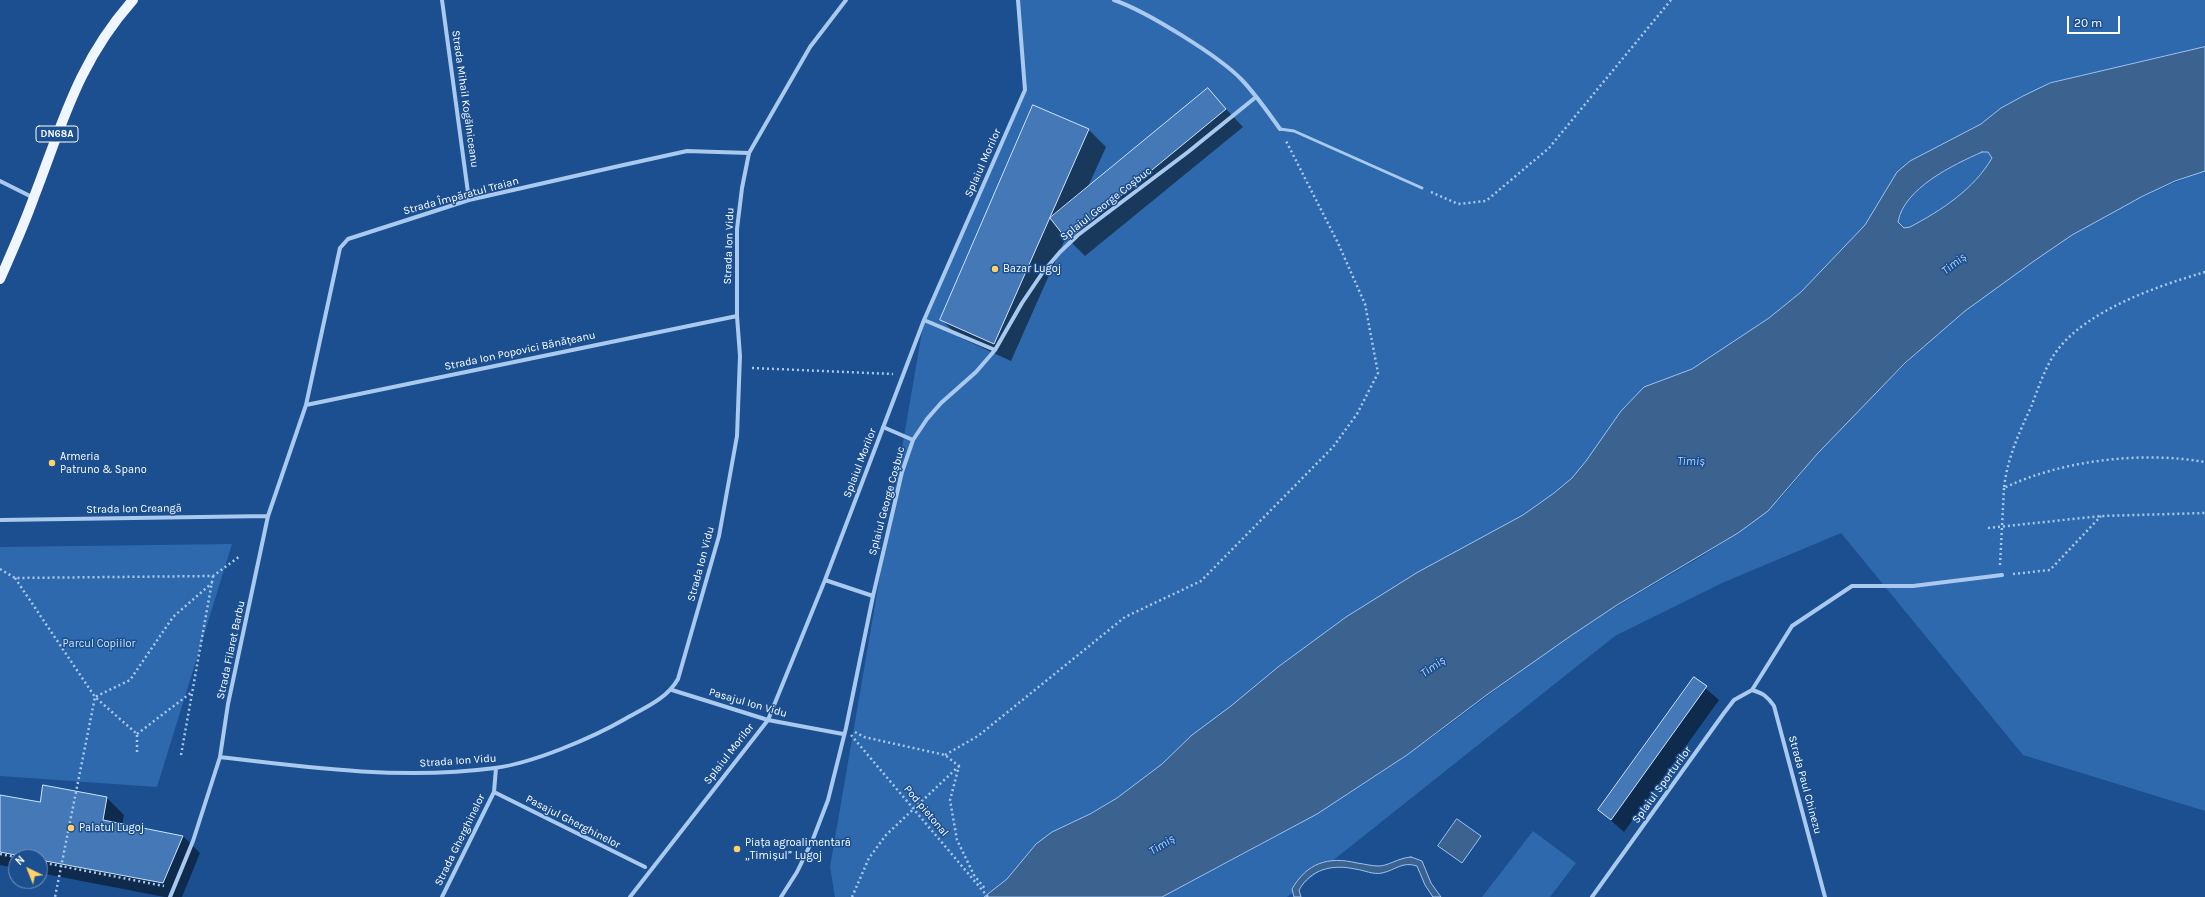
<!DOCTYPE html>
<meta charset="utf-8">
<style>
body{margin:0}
#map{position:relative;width:2205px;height:897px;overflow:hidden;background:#1b4f8f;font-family:Karla,sans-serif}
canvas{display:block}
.north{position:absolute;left:8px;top:849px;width:40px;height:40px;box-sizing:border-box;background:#1b4f8f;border:1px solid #7695bc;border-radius:50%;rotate:317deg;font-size:11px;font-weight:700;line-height:16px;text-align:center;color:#fff}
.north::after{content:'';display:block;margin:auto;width:14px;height:18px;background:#ffd166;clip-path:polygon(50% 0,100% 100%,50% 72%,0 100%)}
.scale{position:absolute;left:2067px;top:16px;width:53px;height:18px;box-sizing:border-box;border:2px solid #fff;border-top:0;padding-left:5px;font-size:12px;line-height:14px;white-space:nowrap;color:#fff;-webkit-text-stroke:3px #1b4f8f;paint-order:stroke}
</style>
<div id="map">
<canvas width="2205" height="897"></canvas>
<div class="north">N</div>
<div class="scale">20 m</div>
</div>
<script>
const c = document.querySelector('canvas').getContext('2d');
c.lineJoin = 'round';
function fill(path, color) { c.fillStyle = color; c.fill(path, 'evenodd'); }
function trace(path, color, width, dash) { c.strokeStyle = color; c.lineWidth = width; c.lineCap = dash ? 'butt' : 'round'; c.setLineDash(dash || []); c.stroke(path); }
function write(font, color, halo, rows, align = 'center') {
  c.font = font + ' Karla,sans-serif'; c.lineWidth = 3; c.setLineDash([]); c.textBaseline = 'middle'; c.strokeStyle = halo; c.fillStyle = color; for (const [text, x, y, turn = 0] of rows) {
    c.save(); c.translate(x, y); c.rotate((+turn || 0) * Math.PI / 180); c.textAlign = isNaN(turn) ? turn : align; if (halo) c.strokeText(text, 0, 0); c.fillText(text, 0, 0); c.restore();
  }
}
fill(new Path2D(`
 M1018 0H2205V47L2050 83 2023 96 2001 108 1981 124 1910 161 1889 186 1865 225 1801 292 1769 318 1692 369 1644 387 1621 411 1586 461 1572 478 1554 493 1523 515 1346 617 1278 667 1231 706 1192 735 1162 764 1117 798 1036 844 1007 879 984 897H835L830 867 924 320 1025 90Z
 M1988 151 1992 158C1974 189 1942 210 1910 227L1904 228 1898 222C1904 188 1953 165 1982 152Z
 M2205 171V811L2023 755 1841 533 1722 583 1615 636 1287 897H1162C1246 853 1329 810 1407 755 1463 716 1516 673 1573 634 1635 592 1705 560 1763 514 1785 497 1801 472 1819 452 1835 434 1851 417 1868 401 1961 305 2078 216 2205 171Z
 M232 544 157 787 0 776V547Z
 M1533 831 1576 863 1550 897H1482Z`), '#2e69ad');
const water = new Path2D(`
 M2205 47V171L2175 181 2143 196 2072 235 2034 261 1965 311 1905 363 1818 453 1768 511 1738 533 1617 605 1572 635 1488 694 1407 755 1317 814 1162 897H984L1007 879 1036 844 1052 832 1090 814 1117 798 1162 764 1192 735 1231 706 1278 667 1346 617 1418 572 1523 515 1554 493 1572 478 1586 461 1621 411 1644 387 1692 369 1769 318 1801 292 1865 225 1897 172 1910 161 1981 124 2001 108 2023 96 2050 83ZM1982 152H1988L1992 158C1974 189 1942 210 1910 227L1904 228 1898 222C1904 188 1953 165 1982 152Z
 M1457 819 1481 836 1462 863 1438 846Z
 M1411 857 1422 861 1431 883 1441 897H1433L1425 885 1417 866C1402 861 1396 870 1382 873 1373 875 1364 870 1355 869 1332 864 1311 869 1299 890L1301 897H1294L1292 889C1307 863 1328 856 1357 863 1365 864 1371 866 1379 866 1388 866 1398 858 1411 857Z`);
fill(water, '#3c6290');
trace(water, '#9cc4f0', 1);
fill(new Path2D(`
 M1208 90 1243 127 1085 256 1066 237 1011 361 959 337 942 320 1033 106 1089 130 1106 147 1087 189Z
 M1694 678 1719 700 1624 832 1599 810Z
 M0 796 40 804 107 798 124 815 122 825 183 836 200 853 182 897H165L40 873V857H16V868L0 865Z`), '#0007');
const building = new Path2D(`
 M1208 88 1226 109 1067 240 1050 218Z
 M1033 105 1089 129 994 344 940 320Z
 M1694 677 1707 686 1611 820 1598 810Z
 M43 785 107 797 103 820 183 836 163 883 40 860V857H26L0 852V795L40 802Z`);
fill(building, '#4478b7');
trace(building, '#cfe3fa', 1);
trace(new Path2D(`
 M1431 192 1458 204 1486 201 1549 148 1671 0
 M2205 272C2158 286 2086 310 2056 352 2045 367 2038 389 2031 407 2019 433 2007 459 2004 488 2062 460 2142 451 2205 462
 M752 368 893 374
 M1988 528 2101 516 2205 513
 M2000 565 2004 488
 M0 569 15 578 213 576 240 556
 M2013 574 2050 570 2101 516
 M15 578 95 697 55 897
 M855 732 864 737 945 755 959 766 950 800 957 840 974 875 986 890
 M137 734 192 692
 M137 752V734L95 697 130 680 173 617 212 583
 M181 755 213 576
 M945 755 978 736 1125 617 1201 581 1333 447 1357 414 1378 373 1365 304 1338 243 1285 139
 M0 854 16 857
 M40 862 164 886
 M852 897 869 858 886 835 959 766`), '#a9c9ee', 2.5, [2, 3]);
trace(new Path2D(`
 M1280 129 1294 131 1422 188`), '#a9c9ee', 3);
trace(new Path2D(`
 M442 0 469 200
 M1114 0C1146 11 1219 56 1242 80 1256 95 1268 112 1280 129
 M0 181 34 198
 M924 320 995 350
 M306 405 737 316
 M883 427 913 440
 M0 520 268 516
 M825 580 873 596
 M672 690 768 720 843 734
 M1752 690 1792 626 1852 586H1913L2002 575
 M1752 690C1763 693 1768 697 1774 706L1825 897
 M220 757C311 768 404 780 495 768 533 763 592 738 625 719 644 708 667 699 678 679L719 536 737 436 740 356 737 316V229L742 188 749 153 810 47 846 0
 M494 792 645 867
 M170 897 193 841 220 757 228 704 268 516 306 405 340 248 348 239 469 200 619 166 687 151 749 153
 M442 897 494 792 496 768
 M630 897 768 720 825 580 924 320 1025 90 1018 0
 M781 897 797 872 813 839 828 800 846 728 873 596 902 472 913 440 927 419 941 403 976 372 995 350 1022 303 1043 272 1060 252 1078 235 1188 152 1256 97
 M1592 897 1724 713 1734 700 1752 690`), '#a9c9ee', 4);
trace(new Path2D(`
 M0 279C12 252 24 225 34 197 63 122 78 62 133 0`), '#f0f6ff', 10);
trace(new Path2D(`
 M851 735 988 897`), '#a9c9ee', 2.5, [2, 3]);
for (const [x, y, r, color] of [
 [995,269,4,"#ffd166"],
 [52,463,4,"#ffd166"],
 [71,828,4,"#ffd166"],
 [737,849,4,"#ffd166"]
]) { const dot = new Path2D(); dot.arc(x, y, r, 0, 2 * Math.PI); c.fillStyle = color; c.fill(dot); trace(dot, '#1b4f8f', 1.5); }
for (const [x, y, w] of [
 [57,134,42]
]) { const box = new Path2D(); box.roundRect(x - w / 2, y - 8, w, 16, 3); c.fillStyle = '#1b4f8f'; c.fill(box); trace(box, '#fff', 1); }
write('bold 10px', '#fff', null, [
 ["DN68A",57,134]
]);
write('11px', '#fff', '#1b4f8f', [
 ["Strada Mihail Kogălniceanu",465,99,82],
 ["Splaiul Morilor",983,163,-66],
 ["Strada Împăratul Traian",461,196,-15],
 ["Splaiul George Coșbuc",1106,204,-38],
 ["Strada Ion Vidu",729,246,-88],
 ["Strada Ion Popovici Bănățeanu",520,351,-12],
 ["Splaiul Morilor",860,463,-69],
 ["Splaiul George Coșbuc",887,501,-75],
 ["Strada Ion Creangă",134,509,-1],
 ["Strada Ion Vidu",701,564,-75],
 ["Strada Filaret Barbu",231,650,-78],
 ["Pasajul Ion Vidu",748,703,16],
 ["Splaiul Morilor",729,754,-52],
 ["Strada Ion Vidu",458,761,-4],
 ["Splaiul Sporturilor",1662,785,-54],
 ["Strada Paul Chinezu",1805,785,75],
 ["Pod pietonal",926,811,50],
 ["Pasajul Gherghinelor",573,822,27],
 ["Strada Gherghinelor",460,840,-64]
]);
write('11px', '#fff', '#1b4f8f', [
 ["Bazar Lugoj",1003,269],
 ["Armeria",60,457],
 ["Patruno & Spano",60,470],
 ["Palatul Lugoj",79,828],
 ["Piața agroalimentară",745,843],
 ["„Timișul” Lugoj",745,856]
], 'left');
write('11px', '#cfe3fa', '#1b4f8f', [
 ["Parcul Copiilor",99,644]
]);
write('italic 12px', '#b5d3f5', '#1b4f8f', [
 ["Timiș",1954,264,-38],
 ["Timiș",1691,462],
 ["Timiș",1433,667,-35],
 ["Timiș",1162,845,-32]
]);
</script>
